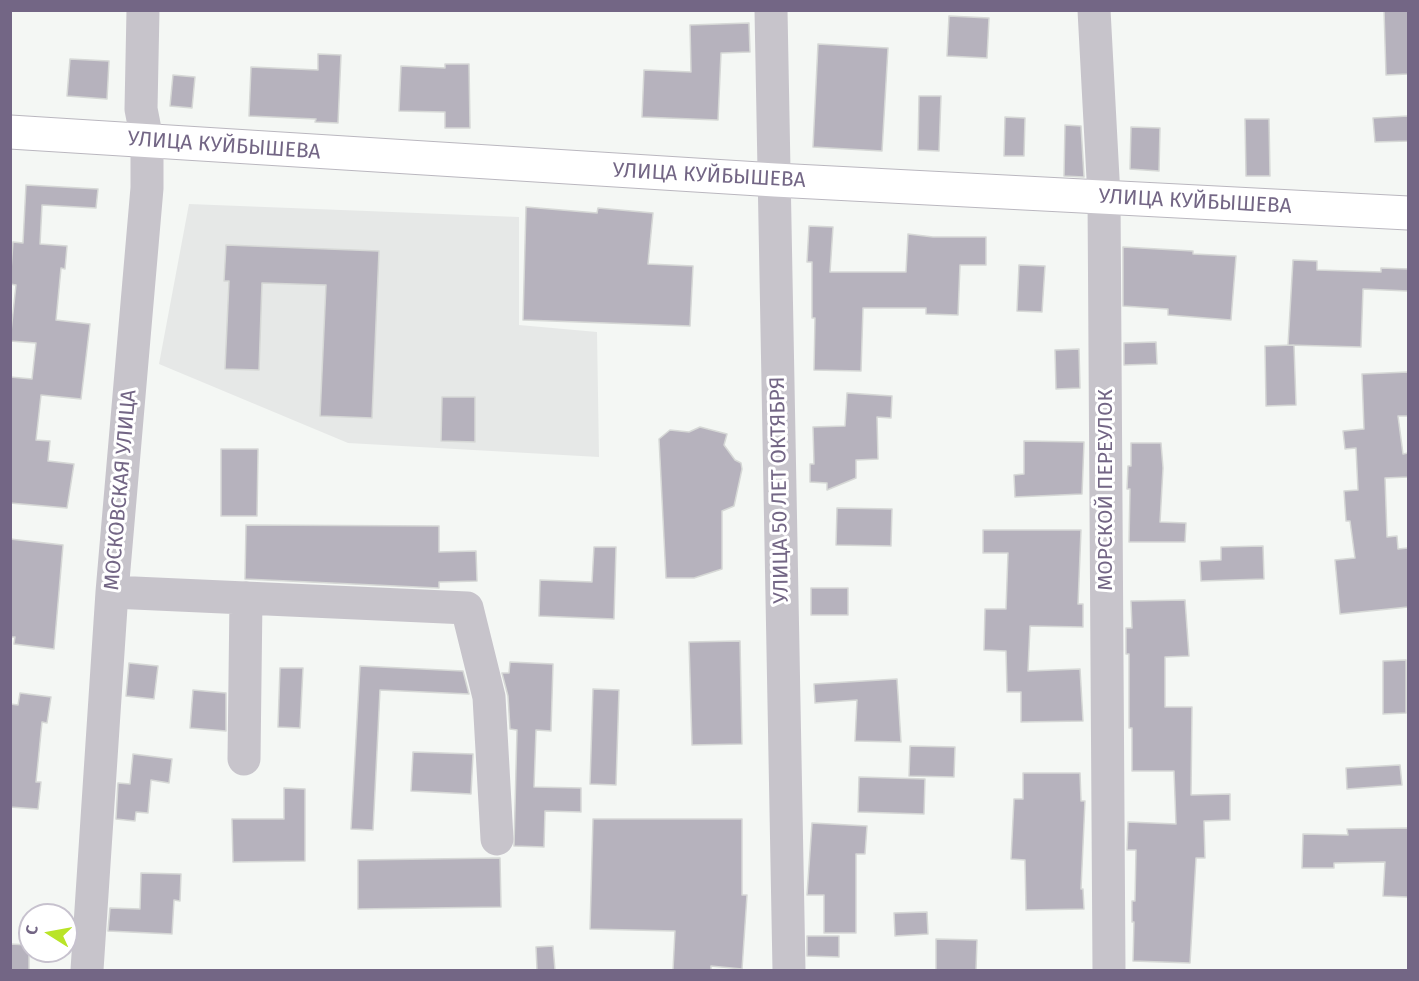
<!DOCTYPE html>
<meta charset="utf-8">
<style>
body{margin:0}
#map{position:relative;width:1419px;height:981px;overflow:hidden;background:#f4f7f4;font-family:"Fira Sans",sans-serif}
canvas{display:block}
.frame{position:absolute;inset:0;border:12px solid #736685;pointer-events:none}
.north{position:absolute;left:18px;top:903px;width:60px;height:60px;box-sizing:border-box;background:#fff;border:2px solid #c7c2ce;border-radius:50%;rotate:281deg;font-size:16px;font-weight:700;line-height:24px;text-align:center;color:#736685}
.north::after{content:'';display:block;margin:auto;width:21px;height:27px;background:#b9e427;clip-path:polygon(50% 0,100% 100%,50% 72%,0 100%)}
</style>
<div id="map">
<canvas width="1419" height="981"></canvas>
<div class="frame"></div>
<div class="north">С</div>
</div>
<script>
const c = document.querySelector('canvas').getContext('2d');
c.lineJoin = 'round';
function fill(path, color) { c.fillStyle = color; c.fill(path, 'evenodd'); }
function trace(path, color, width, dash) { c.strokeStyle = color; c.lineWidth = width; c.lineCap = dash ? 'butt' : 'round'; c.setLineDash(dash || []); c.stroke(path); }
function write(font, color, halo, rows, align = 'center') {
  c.font = font + ' "Fira Sans",sans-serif'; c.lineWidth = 6; c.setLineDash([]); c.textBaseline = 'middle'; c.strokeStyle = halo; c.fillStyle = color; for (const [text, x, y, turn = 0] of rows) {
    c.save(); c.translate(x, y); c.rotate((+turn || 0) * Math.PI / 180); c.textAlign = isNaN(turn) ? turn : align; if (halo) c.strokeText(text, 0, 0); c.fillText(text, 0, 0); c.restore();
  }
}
fill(new Path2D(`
 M189 204 519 217V325L597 332 599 457 348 443 159 364Z`), '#e6e8e7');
const building = new Path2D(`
 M1384 10H1408V74L1386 75Z
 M949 16 989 18 987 58 947 56Z
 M749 23 750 52 721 53 718 120 642 117 644 70 691 72 690 25Z
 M818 44 888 48 882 151 813 147Z
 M318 54 341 55 338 123 315 122 316 119 249 116 251 67 318 70Z
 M70 59 109 61 107 99 67 96Z
 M445 64H469L470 128H445V112L399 111 401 66 445 68Z
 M173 75 195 77 192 108 170 106Z
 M919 96H941L939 151 918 150Z
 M1408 116V141L1375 142 1373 118Z
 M1005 117 1025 118 1024 156H1004Z
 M1245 119H1269L1270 176H1246Z
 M1065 125 1081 126 1084 177 1064 176Z
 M1131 127 1160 128 1159 171 1130 169Z
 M26 185 98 189 96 208 42 205 40 244 67 246 65 269 61 268 56 320 90 324 81 399 41 395 36 440 50 441 48 461 74 464 67 508 10 503V377L32 379 36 343 10 341 16 285 10 284 13 242 23 243Z
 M526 207 597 213 598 208 653 213 648 264 693 266 690 326 523 320Z
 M809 226 833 227 830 272H906L908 234 933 237H986V265H960L958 315 926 314V308H863L861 371 814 370 815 318H812V262H807Z
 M226 245 379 251 372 418 320 416 326 285 262 283 259 370 225 369 229 281H224Z
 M1123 247 1193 251V254L1236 256 1231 320 1168 315V309L1123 306Z
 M1293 260 1317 261V270L1381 272V268L1408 269V291L1363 289 1361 347 1288 345Z
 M1019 265 1045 266 1042 312 1017 311Z
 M1156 342 1157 364 1124 365V343Z
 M1294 345 1296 405 1266 406 1265 346Z
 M1079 349 1080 388 1056 389 1055 350Z
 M1408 372V416H1398L1403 454 1408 453V477L1385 478 1387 537 1397 536 1398 549 1408 548V607L1340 614 1335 560 1355 558 1350 521H1346L1344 491 1358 490 1356 448 1345 449 1343 431 1364 429 1362 374Z
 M847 393 892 396 891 418 877 417 878 459 856 460V478L827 490V483L810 482V464H814L813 427 845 426Z
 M442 397H475V442L441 441Z
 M700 427 727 434 724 445 735 460 741 463 742 469 734 506 722 511V569L694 578H666L659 439 670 430 689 432Z
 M1024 441 1084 442 1082 494 1015 497 1014 475 1024 474Z
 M1131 443H1161L1163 468 1160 522 1186 523 1185 542H1129L1130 489H1127L1128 466H1131Z
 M221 449H258L257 516H221Z
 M837 508 892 509 891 546 836 545Z
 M246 525 439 526V552L476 551 477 581 439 582V588L245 579Z
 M983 530H1081L1078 604H1083V627L1030 626 1028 671 1080 669 1083 721 1021 722V692H1007L1006 651 984 650 985 609H1006L1008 553H983Z
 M10 539 63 545 54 649 14 644 15 637H10Z
 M1263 546 1264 579 1201 581 1200 561 1221 560V547Z
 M594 547H616L614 619 539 616 540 580 592 582Z
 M811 588H848V615H811Z
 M1185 600 1189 656 1165 657V707H1192L1191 795 1230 794V820L1204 821 1205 858H1196L1190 963 1133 961 1134 922H1132V901H1135L1136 850H1127L1128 822 1176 824 1174 771H1132V728H1129V654H1126V628H1132L1131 601Z
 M740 641 742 744 692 745 689 642Z
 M1406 660V713L1383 714V661Z
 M510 662 553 664 551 731 536 730 534 787 581 788V812L545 811 544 847 514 846 517 730 510 729 508 696 502 673H509Z
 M129 663 158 666 154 699 126 696Z
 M360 666 463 671 469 694 380 690 373 830 351 829Z
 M280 668H303L300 728 278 727Z
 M897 679 901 742 855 741 857 700 815 703 814 684Z
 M593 689 619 690 616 785 590 784Z
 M193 690 226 693V731L190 728Z
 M20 693 51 697 47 723 42 722 36 782H41L38 809 10 807V704L18 705Z
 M910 746 955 747 954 777 909 776Z
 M413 752 473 754 471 794 411 791Z
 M133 754 172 759 169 783 151 780 148 813 136 812 135 821 116 819 118 783 130 784Z
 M1400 765 1402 785 1347 789 1346 768Z
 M1023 773H1080L1081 801H1085L1081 889H1083L1084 909 1026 910 1025 860 1011 859 1014 799H1023Z
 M859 777 925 779 924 814 858 812Z
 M284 788 305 789V861L233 862 232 819H284Z
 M593 819H742V895H747L742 969 711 966V970H673L675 931 590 929Z
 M812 823 867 826 865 854H856V933H824V895H807Z
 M1408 828V897L1383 896 1385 862 1334 863V868H1302L1303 834 1348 835 1347 829Z
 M500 858 501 907 358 909V860Z
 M141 873 181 874 180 901 174 900 172 934 108 931 110 908 140 909Z
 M927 912 928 934 895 936 894 913Z
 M807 936H839V957L807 956Z
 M936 939 977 940 976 970H936Z
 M10 944 29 945V970H10Z
 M553 946 555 970H537L536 947Z`);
fill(building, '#b6b2bd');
trace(building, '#d6d8d6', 1.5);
const major = new Path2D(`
 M10 132 775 180 1408 213`);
trace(major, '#bab7bf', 35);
trace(new Path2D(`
 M771 10 789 970
 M1094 10 1104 197 1109 970
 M112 592 467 608 489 697 497 839
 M244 759 246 598
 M87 970 112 592 147 188V140L141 109 143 10`), '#c7c4cb', 33);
trace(major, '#fff', 33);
write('21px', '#736685', '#fff', [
 ["УЛИЦА КУЙБЫШЕВА",224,146,4],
 ["УЛИЦА КУЙБЫШЕВА",709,176,3],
 ["УЛИЦА КУЙБЫШЕВА",1195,202,3],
 ["МОСКОВСКАЯ УЛИЦА",121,490,-85],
 ["УЛИЦА 50 ЛЕТ ОКТЯБРЯ",780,490,-91],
 ["МОРСКОЙ ПЕРЕУЛОК",1106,490,-90]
]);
</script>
